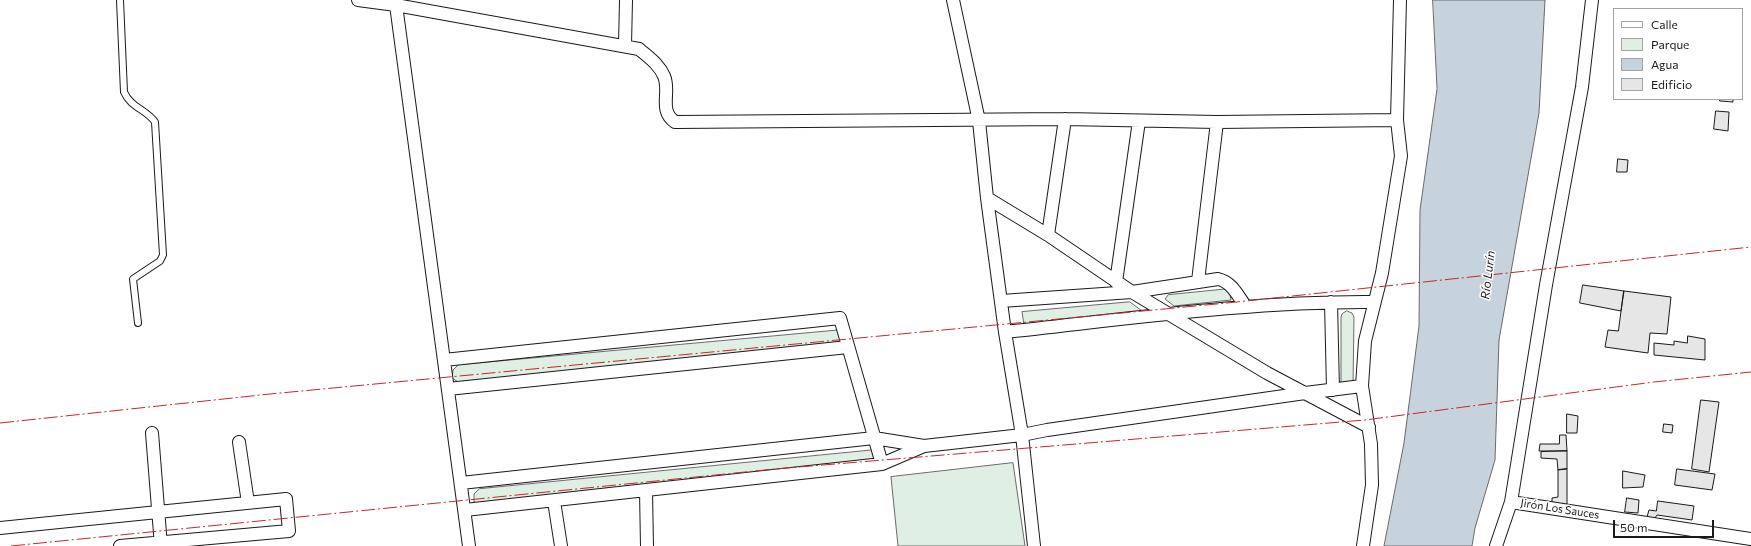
<!DOCTYPE html>
<meta charset="utf-8">
<style>
body{margin:0}
#map{position:relative;width:1751px;height:546px;overflow:hidden;background:#fff;font-family:Commissioner,sans-serif}
canvas{display:block}
.legend{position:absolute;left:1613px;top:8px;width:130px;height:92px;box-sizing:border-box;background:#fff;border:1px solid #a3a3a3;margin:0;padding:5px 7px;list-style:none;font-size:12px;color:#1a1a1a}
.legend li{display:flex;align-items:center;gap:8px;height:20px}
.legend b{width:20px;border:1px solid #a3a3a3}
.scale{position:absolute;left:1613px;top:520px;width:101px;height:18px;box-sizing:border-box;border:2px solid #1a1a1a;border-top:0;padding-left:5px;font-size:12px;line-height:14px;white-space:nowrap;color:#1a1a1a;-webkit-text-stroke:3px #fff;paint-order:stroke}
</style>
<div id="map">
<canvas width="1751" height="546"></canvas>
<ul class="legend">
<li><b style="height:5px;background:#fff"></b>Calle</li>
<li><b style="height:11px;background:#e0efe3"></b>Parque</li>
<li><b style="height:11px;background:#c6d2dc"></b>Agua</li>
<li><b style="height:11px;background:#e6e6e6"></b>Edificio</li>
</ul>
<div class="scale">50 m</div>
</div>
<script>
const c = document.querySelector('canvas').getContext('2d');
c.lineJoin = 'round';
function fill(path, color) { c.fillStyle = color; c.fill(path, 'evenodd'); }
function trace(path, color, width, dash) { c.strokeStyle = color; c.lineWidth = width; c.lineCap = dash ? 'butt' : 'round'; c.setLineDash(dash || []); c.stroke(path); }
function write(font, color, halo, rows, align = 'center') {
  c.font = font + ' Commissioner,sans-serif'; c.lineWidth = 3; c.setLineDash([]); c.textBaseline = 'middle'; c.strokeStyle = halo; c.fillStyle = color; for (const [text, x, y, turn = 0] of rows) {
    c.save(); c.translate(x, y); c.rotate((+turn || 0) * Math.PI / 180); c.textAlign = isNaN(turn) ? turn : align; if (halo) c.strokeText(text, 0, 0); c.fillText(text, 0, 0); c.restore();
  }
}
const green = new Path2D(`
 M1229 289 1231 300 1174 306 1165 299 1168 295Z
 M1130 302 1146 314 1024 325 1022 312Z
 M1347 311 1352 313 1354 317 1353 385H1341V317L1342 314Z
 M841 330 848 336 839 344 458 382 452 378 453 370 458 365Z
 M875 450 879 462 480 506 474 502V494L479 489Z
 M1013 463 1025 546H898L891 477Z`);
fill(green, '#e0efe3');
trace(green, '#6a6a6a', 1);
const water = new Path2D(`
 M1433 0H1545L1539 113 1499 340 1495 460 1475 528 1472 546H1384L1404 443 1419 326 1420 210 1437 89Z`);
fill(water, '#c6d2dc');
trace(water, '#6a6a6a', 1);
const building = new Path2D(`
 M1720 99H1733V102L1720 101Z
 M1716 111 1729 112 1728 131 1714 129Z
 M1618 159 1628 160 1627 172H1617Z
 M1583 285 1624 291 1621 311 1580 303Z
 M1624 291 1671 297 1667 334 1650 333 1648 353 1605 347 1608 330 1618 331Z
 M1688 336 1705 339V360L1654 355V343L1674 345V341L1687 343Z
 M1701 400 1719 402 1709 472 1692 469Z
 M1567 414 1578 416 1577 433H1567Z
 M1664 424 1673 425 1672 433 1663 432Z
 M1560 435H1566L1567 451H1539L1540 444H1559Z
 M1567 451V469L1558 470 1557 459 1541 458V452Z
 M1567 469V505L1552 504V498L1558 497V470Z
 M1677 469 1715 474 1712 490 1675 485Z
 M1623 471 1645 475 1643 487 1623 488Z
 M1627 498 1639 500 1638 513 1625 512Z
 M1658 501 1694 506 1692 520 1657 515 1655 518 1647 517 1649 510 1656 511Z`);
fill(building, '#e6e6e6');
trace(building, '#1a1a1a', 1);
const lane = new Path2D(`
 M120 0 124 92C131 108 146 109 155 122L163 255 160 261 133 279 138 323`);
const street = new Path2D(`
 M358 0 396 5 639 49C648 57 659 64 664 76 671 92 658 110 675 122L1065 119 1217 122 1397 120
 M953 0 979 121 987 198 1005 332 1022 435 1034 546
 M396 5 469 546
 M625 45 626 0
 M987 198 1048 235 1132 292 1267 373 1369 427
 M1048 235 1065 119
 M1198 281 1217 122
 M1116 282 1139 121
 M1001 301 1132 292 1218 279C1232 282 1238 296 1246 307
 M1331 302 1333 390
 M1005 332C1127 319 1251 301 1374 302
 M444 360 840 318 882 464
 M448 389 848 347
 M152 433 161 546
 M239 442 248 503
 M461 483 874 438 924 446 1022 435 1047 430 1305 393 1362 386
 M646 491 647 546
 M554 501 561 546
 M1511 502 1751 539
 M465 510 882 464 924 446
 M0 528 286 499 289 531 120 546
 M1363 546 1372 485 1371 444 1362 386 1365 341 1382 273 1401 156 1397 120 1400 0
 M1496 546 1511 502 1546 285 1582 87 1592 0`);
trace(lane, '#1a1a1a', 8);
trace(street, '#1a1a1a', 14);
trace(lane, '#fff', 6);
trace(street, '#fff', 12);
trace(new Path2D(`
 M0 423 270 394 1227 303 1751 247
 M11 546 775 469 1365 420 1654 382 1751 372`), '#c62828', 1, [14, 3, 2, 3]);
write('11px', '#1a1a1a', '#fff', [
 ["Jirón Los Sauces",1560,509,9]
]);
write('italic 12px', '#1a1a1a', '#fff', [
 ["Río Lurín",1488,275,-83]
]);
</script>
